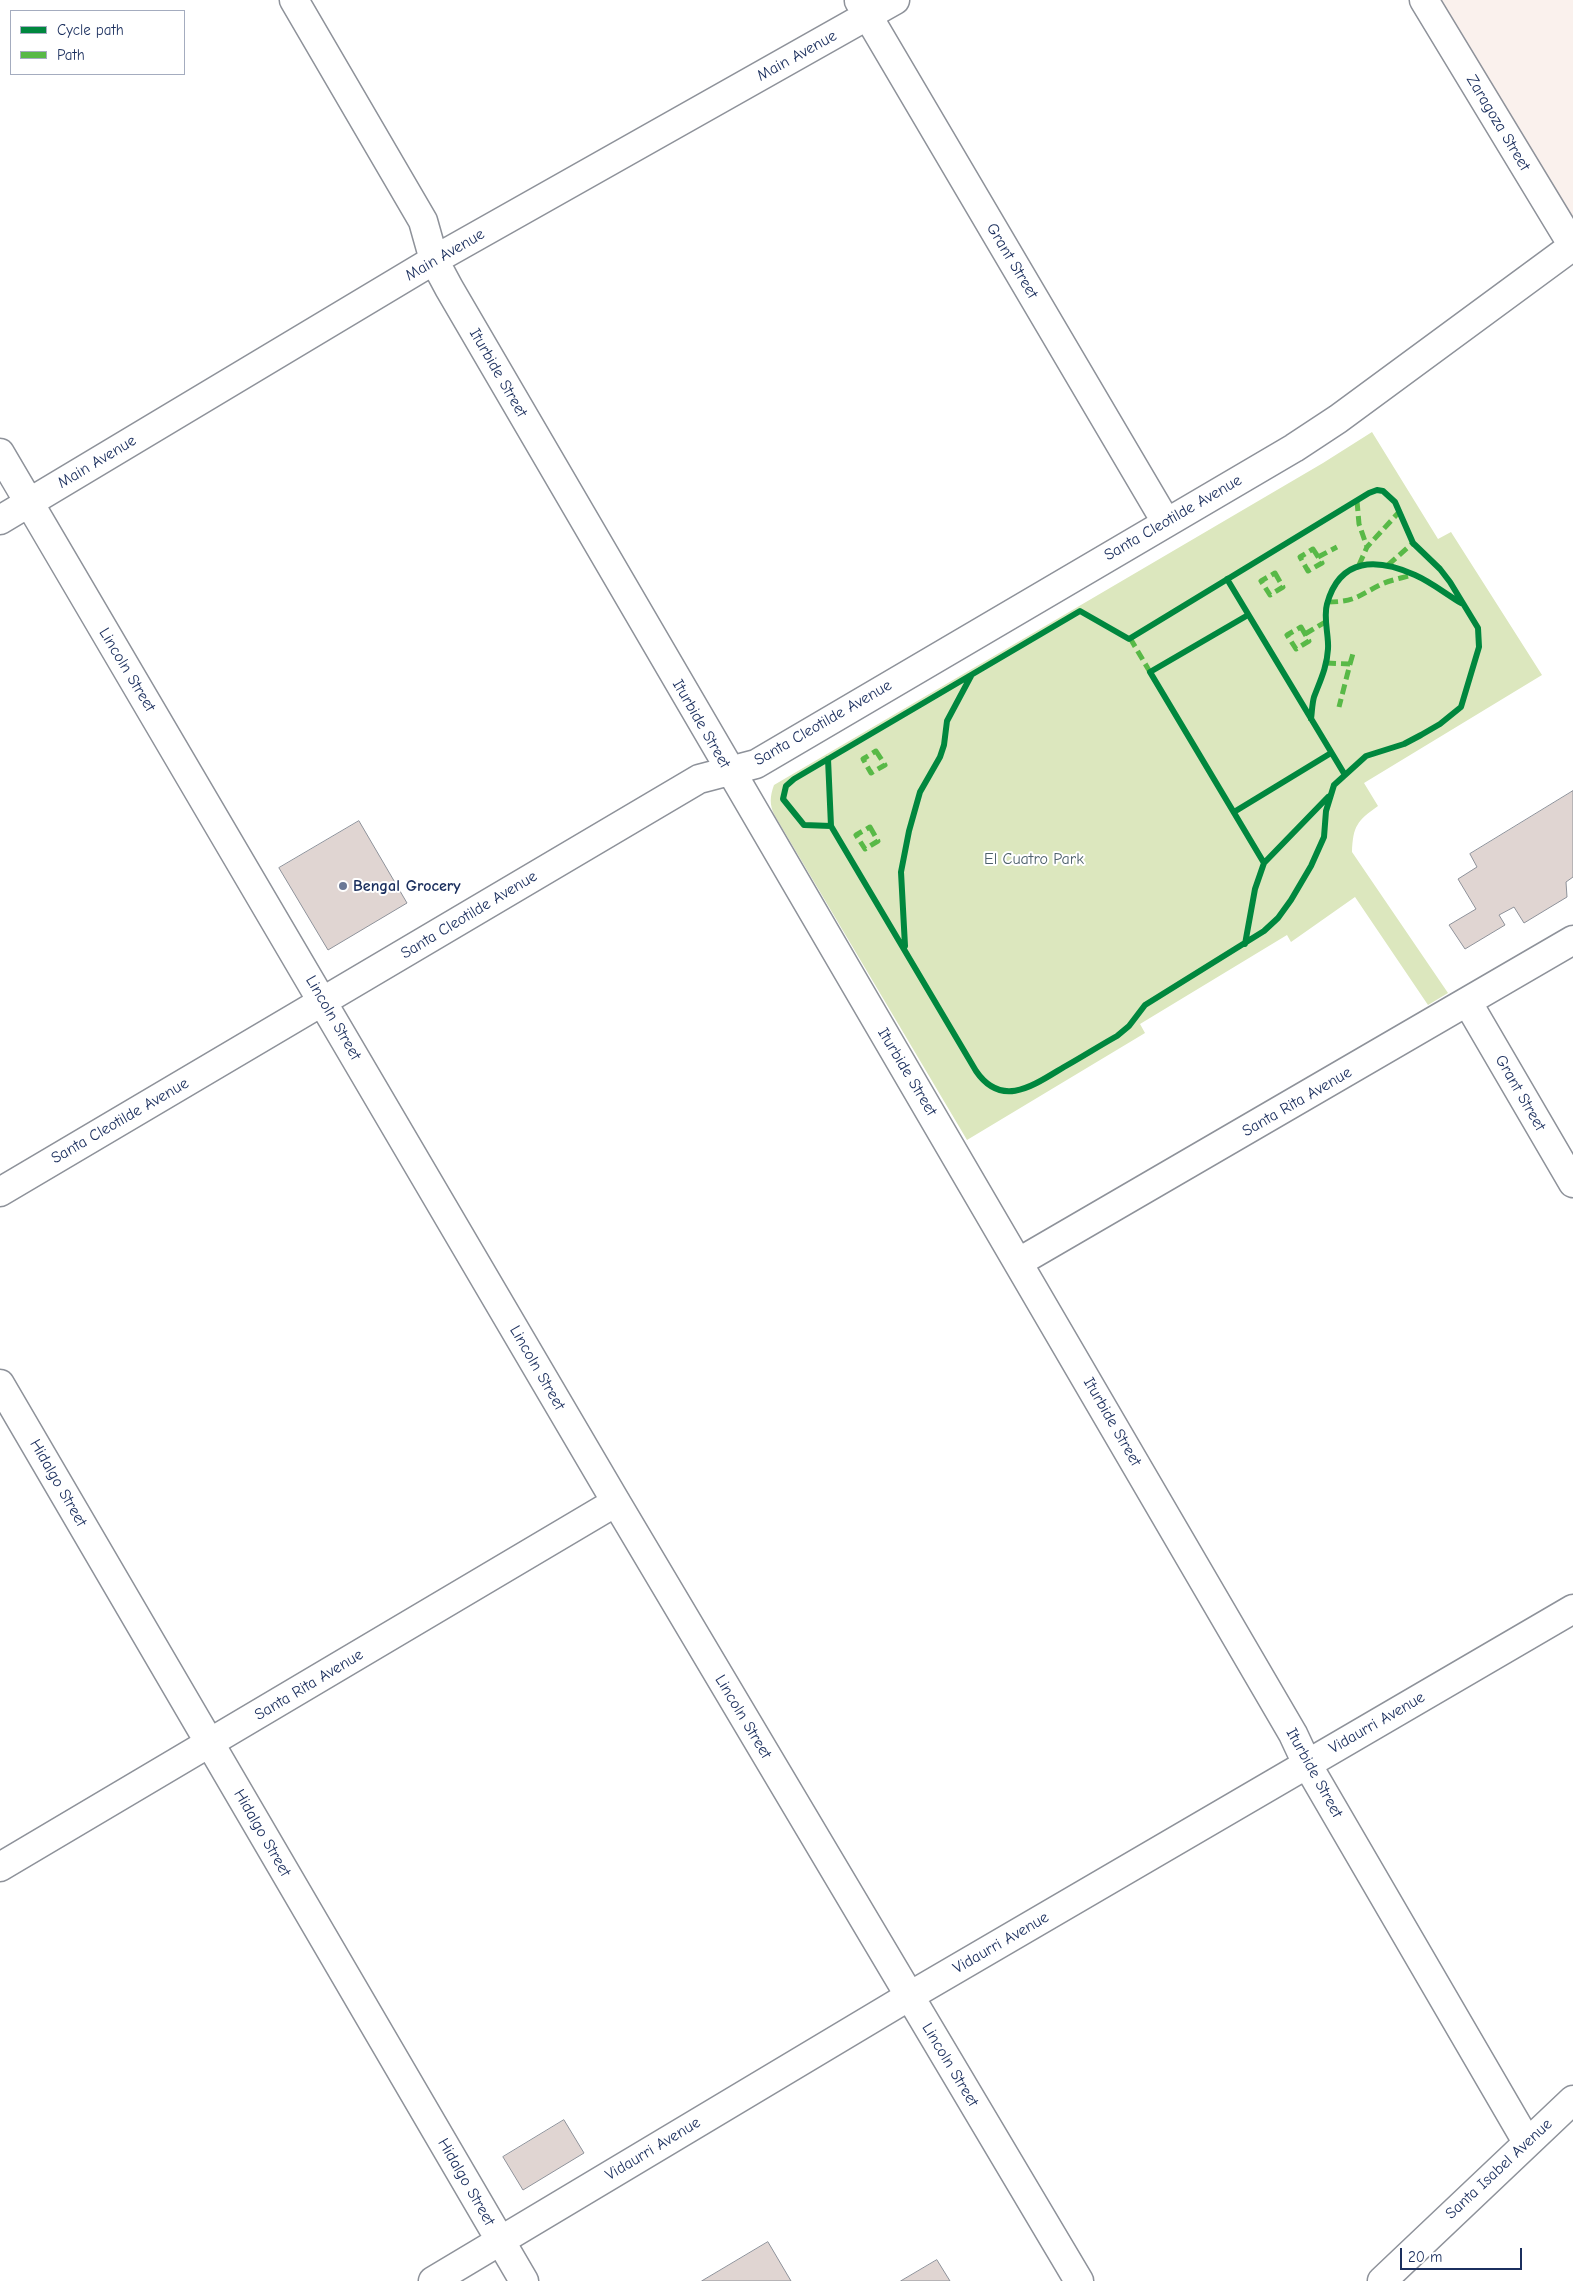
<!DOCTYPE html>
<style>
body{margin:0}
#map{position:relative;width:1573px;height:2281px;overflow:hidden;background:#fff;font-family:"Comic Neue",sans-serif}
canvas{display:block}
.legend{position:absolute;left:10px;top:10px;width:175px;height:65px;box-sizing:border-box;background:#fff;border:1px solid #a4acbf;margin:0;padding:6px 9px;list-style:none;font-size:15px;color:#1b2f5e}
.legend li{display:flex;align-items:center;gap:10px;height:25px}
.legend b{width:25px;border:1px solid #a4acbf}
.scale{position:absolute;left:1400px;top:2248px;width:122px;height:22px;box-sizing:border-box;border:2px solid #1b2f5e;border-top:0;padding-left:6px;font-size:15px;line-height:18px;white-space:nowrap;color:#1b2f5e;-webkit-text-stroke:4px #fff;paint-order:stroke}
</style>
<div id="map">
<canvas width="1573" height="2281"></canvas>
<ul class="legend">
<li><b style="height:6px;background:#00873e"></b>Cycle path</li>
<li><b style="height:6px;background:#58b947"></b>Path</li>
</ul>
<div class="scale">20 m</div>
</div>
<script>
const c = document.querySelector('canvas').getContext('2d');
c.lineJoin = 'round';
function fill(path, color) { c.fillStyle = color; c.fill(path, 'evenodd'); }
function trace(path, color, width, dash) { c.strokeStyle = color; c.lineWidth = width; c.lineCap = dash ? 'butt' : 'round'; c.setLineDash(dash || []); c.stroke(path); }
function write(font, color, halo, rows, align = 'center') {
  c.font = font + ' "Comic Neue",sans-serif'; c.lineWidth = 4; c.setLineDash([]); c.textBaseline = 'middle'; c.strokeStyle = halo; c.fillStyle = color; for (const [text, x, y, turn = 0] of rows) {
    c.save(); c.translate(x, y); c.rotate((+turn || 0) * Math.PI / 180); c.textAlign = isNaN(turn) ? turn : align; if (halo) c.strokeText(text, 0, 0); c.fillText(text, 0, 0); c.restore();
  }
}
fill(new Path2D(`
 M1424 0H1573V246Z`), '#faf1ed');
fill(new Path2D(`
 M1372 432 1438 539 1451 532 1542 675 1364 783 1378 806C1357 821 1353 826 1352 852L1448 993 1428 1005 1355 897 1291 942 1287 935 1140 1024 1145 1033 967 1140 775 816C769 805 770 796 774 785L1323 463Z`), '#dce7be');
const building = new Path2D(`
 M1573 791V877L1566 882 1567 897 1524 923 1514 907 1499 915 1505 925 1465 949 1449 925 1476 909 1458 879 1477 867 1470 854Z
 M359 821 407 903 328 950 279 868Z
 M564 2120 584 2153 523 2190 503 2157Z
 M768 2242 791 2281H702Z
 M937 2260 950 2281H901Z`);
fill(building, '#e0d5d2');
trace(building, '#8e929a', 1);
const street = new Path2D(`
 M294 0 423 221 434 260 449 288C728 771 1013 1251 1293 1734L1307 1764 1527 2142
 M1424 0 1573 246
 M859 1 1166 522
 M0 453 616 1502 1079 2281
 M0 520 434 260 895 0
 M1468 1003 1573 1183
 M0 1192 699 779 756 764 1294 448 1338 419 1573 246
 M1019 1262 1573 940
 M0 1384 524 2281
 M0 1867 616 1502
 M433 2281 908 1997 1573 1609`);
const secondary = new Path2D(`
 M1382 2281 1573 2100`);
trace(street, '#8e929a', 31);
trace(secondary, '#8e929a', 31);
trace(street, '#fff', 28);
trace(secondary, '#fff', 28);
trace(new Path2D(`
 M1357 501 1359 524 1367 547
 M1313 549 1322 563 1308 571 1300 557Z
 M1318 557 1337 547
 M1359 565 1367 547 1400 511
 M1388 565 1413 543
 M1275 573 1283 587 1270 595 1261 581Z
 M1328 602C1356 602 1359 595 1382 584 1391 580 1402 578 1412 575
 M1301 627 1309 641 1296 649 1287 635Z
 M1305 634 1327 621
 M1130 638 1150 672
 M1326 663 1350 664 1339 707
 M1350 664 1354 650
 M876 751 885 765 871 773 863 759Z
 M870 827 878 841 865 849 856 835Z`), '#58b947', 5, [10, 5]);
trace(new Path2D(`
 M1377 490 1383 491 1395 502 1413 543 1440 569 1450 582 1478 628 1479 647 1461 707 1440 724 1421 735 1404 744 1366 756 1334 785 1326 811 1324 837 1311 866 1291 900 1278 918 1264 931 1145 1005 1129 1026 1117 1036C1099 1046 1082 1057 1064 1067 1034 1085 1002 1109 976 1071L831 826 804 825 783 799 786 786 794 779 1080 611 1129 639 1369 493Z
 M1227 579 1345 775
 M1248 615 1150 672 1264 863
 M1311 719C1312 712 1312 704 1314 697 1320 681 1327 667 1328 649 1329 635 1323 618 1327 604 1340 557 1377 558 1415 575 1431 582 1446 594 1461 603
 M828 759 831 826
 M1234 812 1331 753
 M1245 944 1255 889 1264 863 1328 797
 M905 946 901 872 909 831 920 792 940 757 944 745 947 721 971 676`), '#00873e', 6);
for (const [x, y, r, color] of [
 [343,886,5,"#6b7896"]
]) { const dot = new Path2D(); dot.arc(x, y, r, 0, 2 * Math.PI); c.fillStyle = color; c.fill(dot); trace(dot, '#fff', 2); }
write('16px', '#1b2f5e', '#fff', [
 ["Main Avenue",797,56,-29],
 ["Zaragoza Street",1498,123,59],
 ["Main Avenue",445,255,-30],
 ["Grant Street",1012,261,59],
 ["Iturbide Street",498,373,60],
 ["Main Avenue",97,462,-31],
 ["Santa Cleotilde Avenue",1173,518,-30],
 ["Lincoln Street",127,670,59],
 ["Santa Cleotilde Avenue",823,723,-30],
 ["Iturbide Street",701,724,60],
 ["Santa Cleotilde Avenue",469,915,-31],
 ["Lincoln Street",333,1018,60],
 ["Iturbide Street",907,1072,59],
 ["Grant Street",1520,1093,60],
 ["Santa Rita Avenue",1297,1102,-30],
 ["Santa Cleotilde Avenue",120,1121,-30],
 ["Lincoln Street",537,1368,60],
 ["Iturbide Street",1112,1422,60],
 ["Hidalgo Street",58,1483,60],
 ["Santa Rita Avenue",309,1685,-31],
 ["Lincoln Street",743,1717,59],
 ["Vidaurri Avenue",1377,1723,-30],
 ["Iturbide Street",1314,1773,61],
 ["Hidalgo Street",262,1833,60],
 ["Vidaurri Avenue",1001,1943,-30],
 ["Lincoln Street",950,2065,59],
 ["Vidaurri Avenue",653,2149,-31],
 ["Santa Isabel Avenue",1499,2169,-43],
 ["Hidalgo Street",466,2182,60]
]);
write('16px', '#4d606b', '#fff', [
 ["El Cuatro Park",1034,859]
]);
write('bold 16px', '#1b2f5e', '#fff', [
 ["Bengal Grocery",353,886]
], 'left');
</script>
